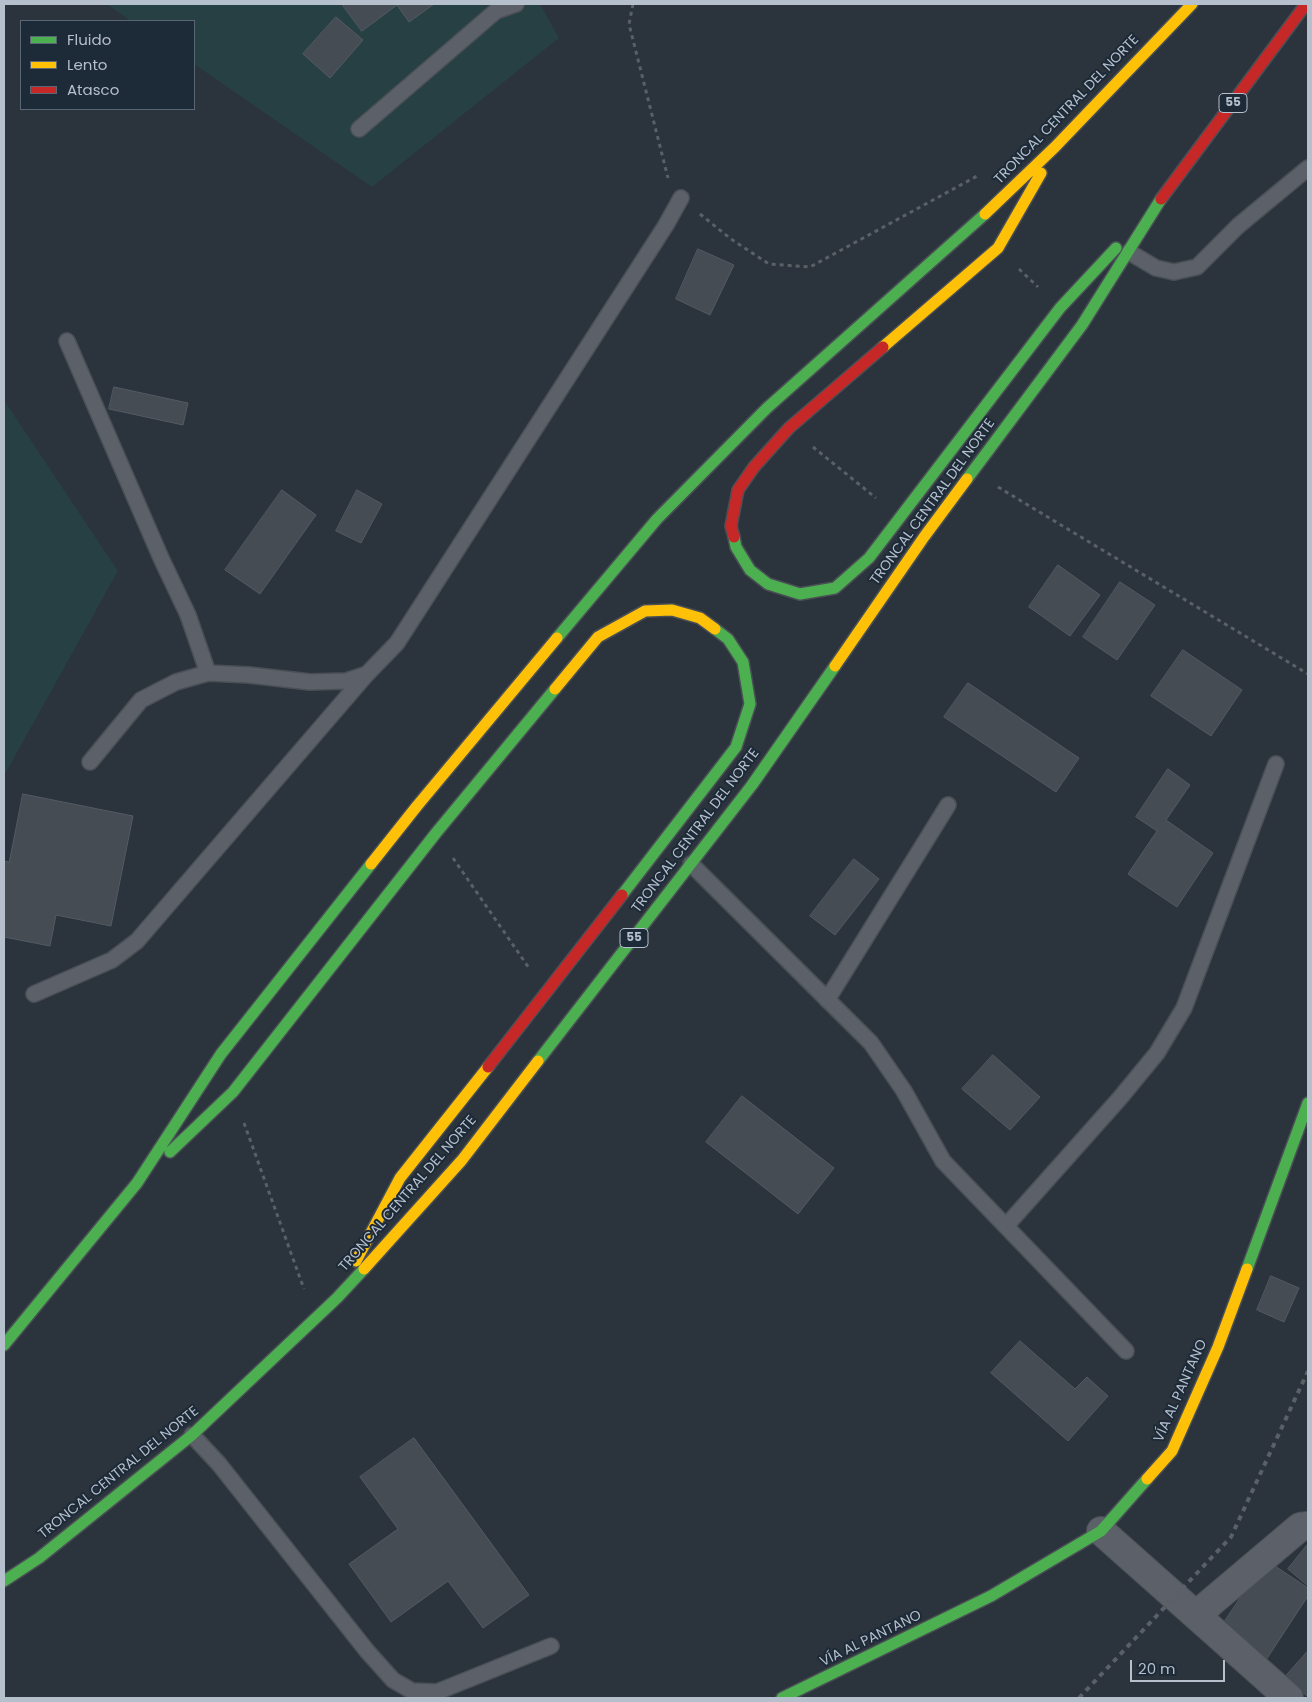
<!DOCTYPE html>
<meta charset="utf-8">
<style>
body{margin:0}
#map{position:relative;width:1312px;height:1702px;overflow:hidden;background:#2b333c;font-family:Poppins,sans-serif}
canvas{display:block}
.frame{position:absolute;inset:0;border:5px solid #b6bfcc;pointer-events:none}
.legend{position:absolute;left:20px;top:20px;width:175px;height:90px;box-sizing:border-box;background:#1d2a38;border:1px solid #5a6673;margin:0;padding:6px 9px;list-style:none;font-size:15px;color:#b6bfcc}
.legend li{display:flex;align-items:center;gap:10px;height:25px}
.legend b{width:25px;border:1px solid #5a6673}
.scale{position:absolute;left:1130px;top:1660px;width:95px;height:22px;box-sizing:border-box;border:2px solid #b6bfcc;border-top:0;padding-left:6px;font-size:15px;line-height:18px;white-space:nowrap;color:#b6bfcc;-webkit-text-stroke:4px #1d2a38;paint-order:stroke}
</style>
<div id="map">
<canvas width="1312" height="1702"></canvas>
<div class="frame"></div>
<ul class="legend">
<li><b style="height:6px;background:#4caf50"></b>Fluido</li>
<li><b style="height:6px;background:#ffc107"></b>Lento</li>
<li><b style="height:6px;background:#c62828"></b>Atasco</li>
</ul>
<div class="scale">20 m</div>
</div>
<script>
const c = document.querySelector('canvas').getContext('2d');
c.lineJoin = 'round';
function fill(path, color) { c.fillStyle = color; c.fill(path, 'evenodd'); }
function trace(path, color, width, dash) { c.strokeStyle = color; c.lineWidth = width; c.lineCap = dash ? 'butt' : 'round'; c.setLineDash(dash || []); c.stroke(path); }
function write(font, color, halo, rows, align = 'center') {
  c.font = font + ' Poppins,sans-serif'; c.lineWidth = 4; c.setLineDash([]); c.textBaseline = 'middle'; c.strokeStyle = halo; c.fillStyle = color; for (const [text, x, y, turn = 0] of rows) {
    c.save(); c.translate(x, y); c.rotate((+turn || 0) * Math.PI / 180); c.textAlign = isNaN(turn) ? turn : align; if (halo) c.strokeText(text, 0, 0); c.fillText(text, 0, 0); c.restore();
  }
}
fill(new Path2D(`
 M106 4H540L559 38 372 187 194 64V21H131Z
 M4 400 118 571 4 776Z`), '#274043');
const building = new Path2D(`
 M342 4H434L409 22 397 5 362 31Z
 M336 17 363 40 330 78 303 54Z
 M698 249 734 265 710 315 676 299Z
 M114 387 188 403 183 425 109 409Z
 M282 490 316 515 260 594 225 570Z
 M357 490 382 504 361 543 336 531Z
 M1058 565 1100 595 1070 636 1029 607Z
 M1120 582 1155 605 1117 660 1083 637Z
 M1183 650 1242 690 1211 736 1151 696Z
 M968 683 1079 758 1056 792 944 717Z
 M1168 769 1190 785 1166 820 1213 853 1177 907 1128 874 1157 831 1136 817Z
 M23 794 133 816 111 926 56 915 50 946 4 937V861L9 862Z
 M854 859 879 879 835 935 810 916Z
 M993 1055 1040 1097 1010 1130 962 1089Z
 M742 1096 834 1168 798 1214 706 1142Z
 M1271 1276 1299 1288 1284 1322 1257 1310Z
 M1020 1341 1075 1389 1087 1377 1108 1396 1068 1441 991 1373Z
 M414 1438 529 1595 483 1628 448 1581 391 1622 349 1564 398 1529 360 1477Z
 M1308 1544V1586L1288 1569Z
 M1266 1560 1308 1588V1596L1266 1660 1219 1630Z
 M1308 1651V1697L1285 1677Z`);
fill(building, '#464c54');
trace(building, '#535a63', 1);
const lane = new Path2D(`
 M359 129 496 11 516 4
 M1129 252 1156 268 1174 272 1197 267 1238 226 1308 168
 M67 341 161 558 188 615 208 673
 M90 762 141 700 176 682 208 673 249 675 310 682 346 681 367 674 397 643 666 225 681 198
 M691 864 871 1043 904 1091 943 1161 1126 1351
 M34 994 112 960 137 941 366 675
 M827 1000 948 805
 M1006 1226 1120 1098 1157 1053 1184 1008 1276 764
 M192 1435 219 1464 367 1651 393 1680 412 1691 437 1692 551 1646`);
const street = new Path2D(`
 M1101 1531 1289 1698
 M1196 1615 1300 1527 1308 1526`);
const fast = new Path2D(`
 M967 479 1082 325 1161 199
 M734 537 736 547 750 570 768 584 800 594 835 588 869 558 1060 308 1116 248
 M557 638 657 519 767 408 985 214
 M622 895 736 747 750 704 743 662 728 639 715 629
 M538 1061 752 785 835 666
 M170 1152 233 1092 436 833 555 689
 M1247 1269 1308 1103
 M4 1345 137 1183 221 1054 371 864
 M4 1581 39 1558 192 1435 337 1298 364 1269
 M782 1698 991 1596 1101 1531 1147 1479`);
const slow = new Path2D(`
 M985 214 1055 147 1192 4
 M883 347 998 248 1041 173
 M835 666 924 537 967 479
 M555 689 598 637 645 611 672 610 700 618 715 629
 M371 864 417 806 557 638
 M356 1261 400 1178 488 1067
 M364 1269 462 1160 538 1061
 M1147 1479 1172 1451 1218 1347 1247 1269`);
const jam = new Path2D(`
 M1161 199 1306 4
 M734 537 731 526 738 490 754 467 789 428 883 347
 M488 1067 622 895`);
trace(lane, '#4a4f56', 18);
trace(street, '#4a4f56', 30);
trace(fast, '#4a4f56', 14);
trace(slow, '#4a4f56', 14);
trace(jam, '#4a4f56', 14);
trace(new Path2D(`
 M633 4 629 24 668 178
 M700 214 731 239 769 264 810 267 979 175
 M1019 269 1038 287
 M813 447 876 498
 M998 487 1308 674
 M453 858 529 968
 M244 1123 304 1289`), '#596066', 3, [4, 4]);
trace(lane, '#5c6169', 15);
trace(street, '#5c6169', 28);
trace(fast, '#4caf50', 11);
trace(slow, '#ffc107', 11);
trace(jam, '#c62828', 11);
trace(new Path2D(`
 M1079 1698 1231 1537 1308 1371`), '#5a6067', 4, [5, 5]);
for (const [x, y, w] of [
 [1233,103,28],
 [634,938,28]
]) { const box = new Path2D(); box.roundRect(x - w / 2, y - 9.5, w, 19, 4); c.fillStyle = '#1d2a38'; c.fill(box); trace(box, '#b6bfcc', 1); }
write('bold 12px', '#b6bfcc', null, [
 ["55",1233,103],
 ["55",634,938]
]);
write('14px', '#b6bfcc', '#1d2a38', [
 ["TRONCAL CENTRAL DEL NORTE",1067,110,-46],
 ["TRONCAL CENTRAL DEL NORTE",933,502,-54],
 ["TRONCAL CENTRAL DEL NORTE",696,831,-53],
 ["TRONCAL CENTRAL DEL NORTE",408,1194,-49],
 ["VÍA AL PANTANO",1181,1391,-66],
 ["TRONCAL CENTRAL DEL NORTE",119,1473,-39],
 ["VÍA AL PANTANO",871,1639,-26]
]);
</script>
